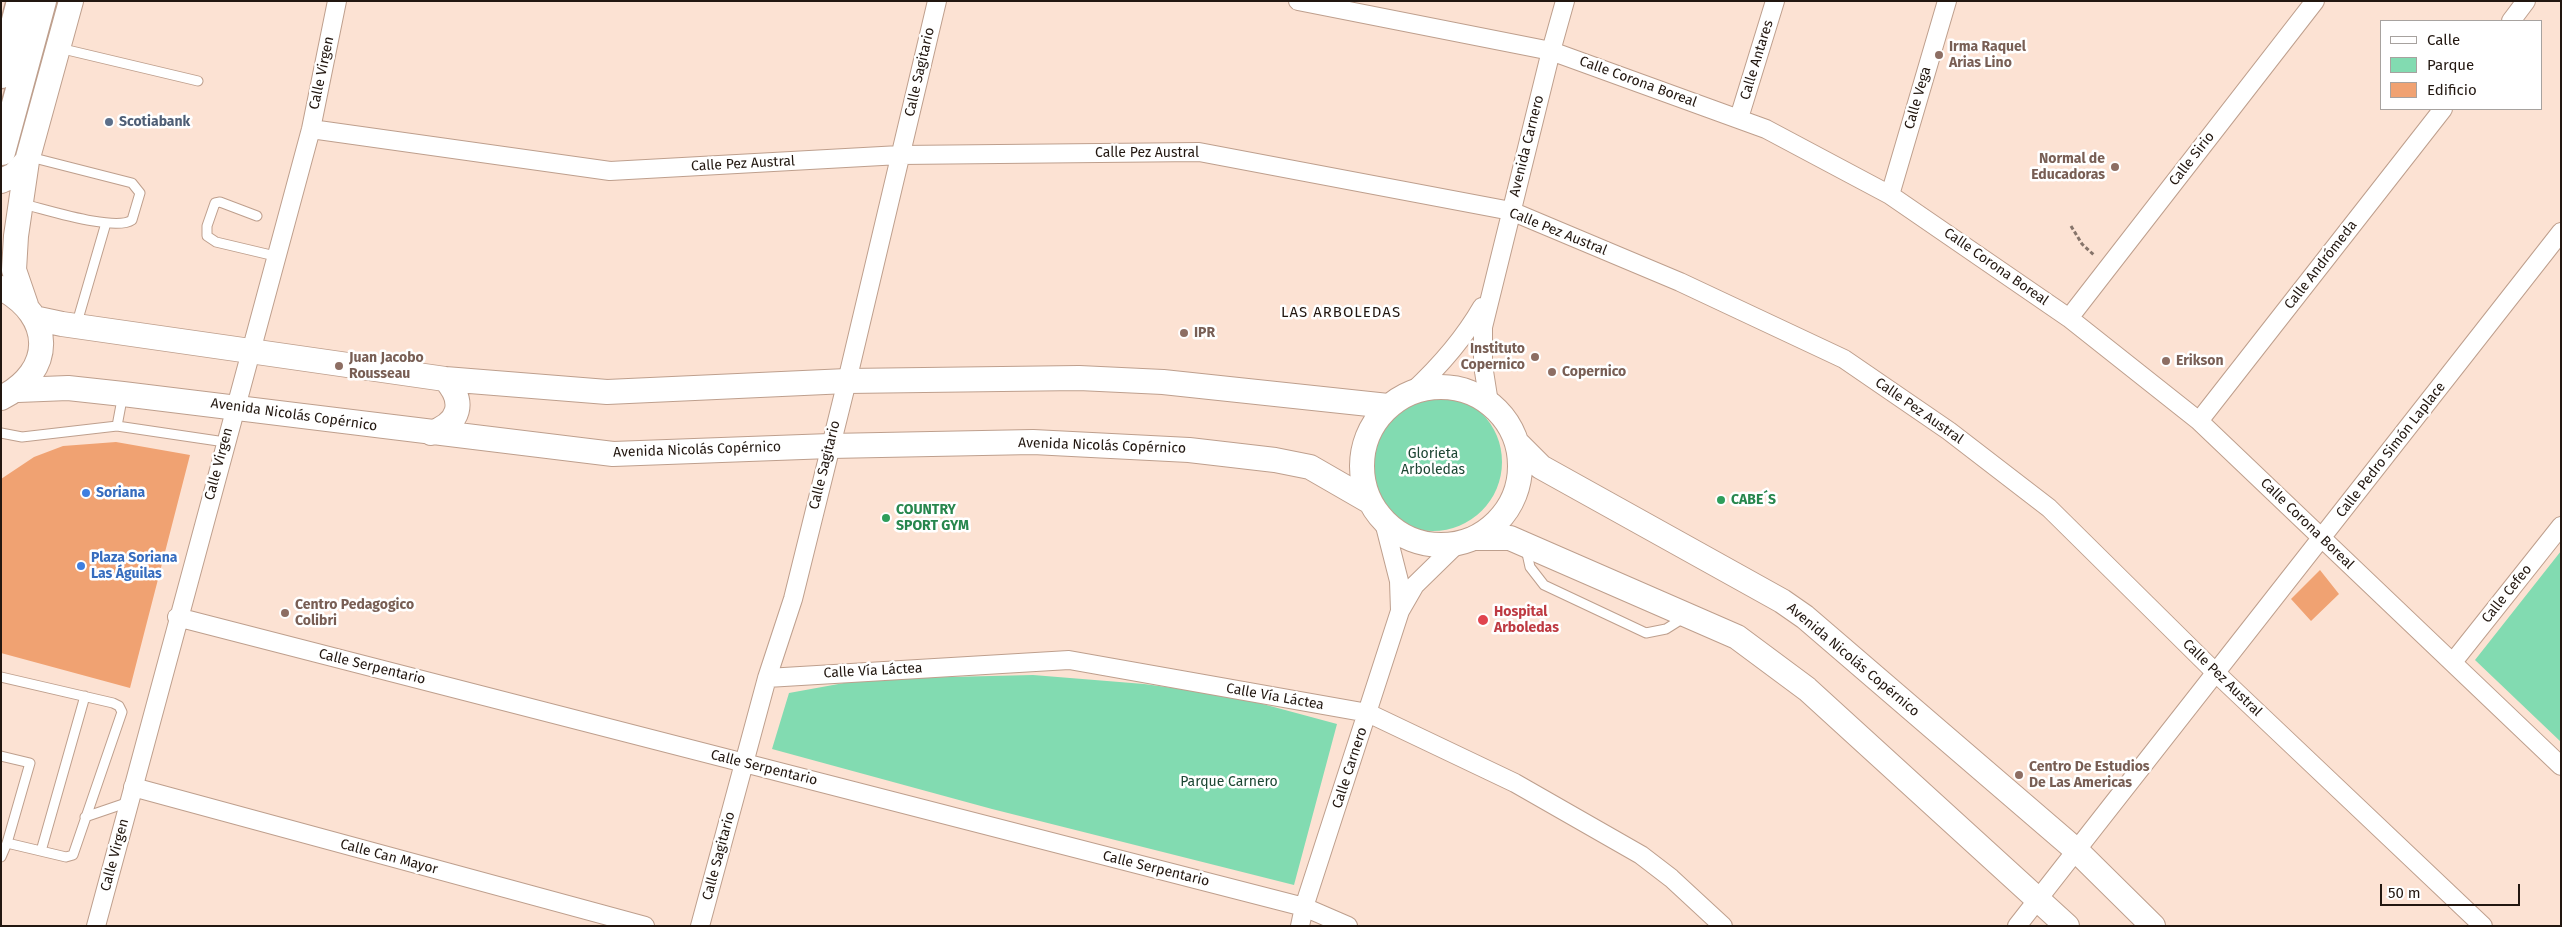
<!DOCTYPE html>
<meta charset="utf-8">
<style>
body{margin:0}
#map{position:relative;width:2562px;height:927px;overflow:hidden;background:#fce2d3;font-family:"Fira Sans",sans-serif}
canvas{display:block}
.frame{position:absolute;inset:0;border:2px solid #221710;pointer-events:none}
.legend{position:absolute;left:2380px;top:20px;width:162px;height:90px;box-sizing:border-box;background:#fff;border:1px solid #a7a29f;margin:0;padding:6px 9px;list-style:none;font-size:15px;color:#221710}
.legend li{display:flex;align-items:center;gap:10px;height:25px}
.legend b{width:25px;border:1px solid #a7a29f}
.scale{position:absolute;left:2380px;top:884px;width:140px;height:22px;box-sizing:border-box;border:2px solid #221710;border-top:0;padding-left:6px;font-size:15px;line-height:18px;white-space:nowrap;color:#221710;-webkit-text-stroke:4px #fff;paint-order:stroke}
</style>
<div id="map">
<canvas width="2562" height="927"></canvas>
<div class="frame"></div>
<ul class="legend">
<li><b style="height:6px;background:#fff"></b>Calle</li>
<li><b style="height:14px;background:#82dbb1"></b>Parque</li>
<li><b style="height:14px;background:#f0a272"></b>Edificio</li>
</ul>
<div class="scale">50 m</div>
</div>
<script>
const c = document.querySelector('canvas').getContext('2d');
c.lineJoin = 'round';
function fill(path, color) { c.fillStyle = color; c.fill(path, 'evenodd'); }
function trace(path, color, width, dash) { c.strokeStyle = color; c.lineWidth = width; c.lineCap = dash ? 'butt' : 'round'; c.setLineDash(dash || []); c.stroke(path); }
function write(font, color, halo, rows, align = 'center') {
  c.font = font + ' "Fira Sans",sans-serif'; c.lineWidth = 5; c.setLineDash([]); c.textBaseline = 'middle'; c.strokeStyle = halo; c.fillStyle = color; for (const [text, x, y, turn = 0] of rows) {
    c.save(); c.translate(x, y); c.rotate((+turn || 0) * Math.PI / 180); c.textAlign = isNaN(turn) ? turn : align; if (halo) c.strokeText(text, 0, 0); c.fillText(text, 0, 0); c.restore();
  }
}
fill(new Path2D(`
 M1364 462a69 69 0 1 1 138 0a69 69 0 1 1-138 0Z
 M2561 551V742L2475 660Z
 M1033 675 1144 684 1233 696 1337 724 1294 885 992 809 772 749 789 693 866 679Z`), '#82dbb1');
fill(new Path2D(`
 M116 442 190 455 130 688 1 653V479L34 457 63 446Z
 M2320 570 2339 594 2311 621 2291 599Z`), '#f0a272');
const service = new Path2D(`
 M59 48 198 81
 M23 204C45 209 115 232 132 220L140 193 132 183 30 157
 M257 216 220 202 215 203 207 226V236L216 242 275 256
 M76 326 106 223
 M117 426 123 394
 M1 433 22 437 117 426 225 442
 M1526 549 1530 567 1544 585 1646 633 1666 629 1685 617
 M1 677 113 703 119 706 122 712 73 855 66 857 7 843 1 857
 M1 756 30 763 7 843
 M85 817 129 802
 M41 851 85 696`);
const minor = new Path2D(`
 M1298 1 1551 51 1766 129 1890 195 2069 318 2199 421 2561 766
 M2511 21 2526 1
 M1739 118 1775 1
 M311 129 610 171 900 155 1199 152 1511 211 1680 282 1844 359 1949 431 2049 508 2215 672 2483 926
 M1890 195 1947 1
 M2069 318 2315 1
 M1412 392C1440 366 1463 340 1482 307
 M1489 403 1483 365V327L1551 51 1565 1
 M2199 421 2443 109
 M1384 522 1399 581 1400 611
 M177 617 1304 907 1348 926
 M2453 662 2561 526
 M767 678 1069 660 1368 713 1515 783 1641 855 1671 878 1723 926
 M133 787 645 926
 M96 926 311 129 337 1
 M700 926 767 678 793 599 847 381 937 1
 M1300 926 1304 907 1400 611 1415 585 1458 543
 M2017 926 2561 232`);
const secondary = new Path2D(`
 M1 181 14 175 27 161
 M1 288C54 316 55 371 1 398
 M26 305 14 270 16 236 27 161 71 1
 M34 318 62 324 445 379 607 392 847 381 1079 378 1163 382 1388 406
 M1362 466a79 79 0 1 1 158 0a79 79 0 1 1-158 0Z
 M18 390 68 388 123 394 613 454 830 446 1033 442 1189 450 1275 460 1310 467 1369 501
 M431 433C460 423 466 402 445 379
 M1518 444 1541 467 1782 601 1805 617 2076 850 2153 926
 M1474 538H1510L1737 637 1807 689 2067 926`);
const primary = new Path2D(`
 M1 75 20 1
 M2 152 43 1`);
trace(service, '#be9f8d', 11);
trace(minor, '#be9f8d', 20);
trace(secondary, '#be9f8d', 26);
trace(primary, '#be9f8d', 29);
trace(new Path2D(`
 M2071 226 2082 244 2095 256`), '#86746a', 3, [4, 2.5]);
trace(service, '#fff', 9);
trace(minor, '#fff', 18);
trace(secondary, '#fff', 24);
trace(primary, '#fff', 26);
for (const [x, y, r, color] of [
 [1939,55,5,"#8d6e63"],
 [109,122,5,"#5c6f8a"],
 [2115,167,5,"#8d6e63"],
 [1184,333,5,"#8d6e63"],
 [1535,357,5,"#8d6e63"],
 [2166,361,5,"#8d6e63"],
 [339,366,5,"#8d6e63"],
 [1552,372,5,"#8d6e63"],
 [86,493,5,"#3f7fe0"],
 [1721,500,5,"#2e9e5b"],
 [886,518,5,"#2e9e5b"],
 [81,566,5,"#3f7fe0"],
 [285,613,5,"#8d6e63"],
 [1483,620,6,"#e0444e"],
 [2019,775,5,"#8d6e63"]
]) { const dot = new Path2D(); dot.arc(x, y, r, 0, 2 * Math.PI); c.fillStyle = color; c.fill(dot); trace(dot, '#fff', 2); }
write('bold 14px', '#785e54', '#fff', [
 ["Irma Raquel",1949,47],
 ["Arias Lino",1949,63],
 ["Normal de",2105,159,"right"],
 ["Educadoras",2105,175,"right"],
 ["IPR",1194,333],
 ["Instituto",1525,349,"right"],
 ["Copernico",1525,365,"right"],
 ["Juan Jacobo",349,358],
 ["Rousseau",349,374],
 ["Erikson",2176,361],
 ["Copernico",1562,372],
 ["Centro Pedagogico",295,605],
 ["Colibri",295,621],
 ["Centro De Estudios",2029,767],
 ["De Las Americas",2029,783]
], 'left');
write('14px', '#221710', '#fff', [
 ["Calle Antares",1757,60,-73],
 ["Calle Sagitario",920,72,-77],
 ["Calle Virgen",322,73,-78],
 ["Calle Corona Boreal",1638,82,20],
 ["Calle Vega",1918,98,-74],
 ["Avenida Carnero",1527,146,-76],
 ["Calle Pez Austral",1147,153],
 ["Calle Sirio",2192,159,-52],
 ["Calle Pez Austral",743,164,-3],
 ["Calle Pez Austral",1558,232,22],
 ["Calle Andrómeda",2321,265,-52],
 ["Calle Corona Boreal",1996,267,35],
 ["Calle Pez Austral",1919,411,35],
 ["Avenida Nicolás Copérnico",294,415,8],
 ["Avenida Nicolás Copérnico",1102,446,2],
 ["Avenida Nicolás Copérnico",697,450,-2],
 ["Calle Pedro Simón Laplace",2391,450,-52],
 ["Calle Virgen",219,464,-75],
 ["Calle Sagitario",825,465,-76],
 ["Calle Corona Boreal",2307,524,44],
 ["Calle Cefeo",2507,594,-51],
 ["Avenida Nicolás Copérnico",1853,660,40],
 ["Calle Serpentario",372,667,14],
 ["Calle Vía Láctea",873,671,-3],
 ["Calle Pez Austral",2222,678,44],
 ["Calle Vía Láctea",1275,697,10],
 ["Calle Serpentario",764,768,14],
 ["Calle Carnero",1350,768,-72],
 ["Calle Virgen",115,855,-75],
 ["Calle Sagitario",719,856,-75],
 ["Calle Can Mayor",389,857,15],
 ["Calle Serpentario",1156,869,14]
]);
write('bold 14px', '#4e5e75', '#fff', [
 ["Scotiabank",119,122]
], 'left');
write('14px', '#1c4633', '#fff', [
 ["Glorieta",1433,454],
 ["Arboledas",1433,470],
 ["Parque Carnero",1229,782]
]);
write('bold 14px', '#366cbe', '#fff', [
 ["Soriana",96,493],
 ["Plaza Soriana",91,558],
 ["Las Águilas",91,574]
], 'left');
write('bold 14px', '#27864d', '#fff', [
 ["CABE´S",1731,500],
 ["COUNTRY",896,510],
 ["SPORT GYM",896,526]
], 'left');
write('bold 14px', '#be3a42', '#fff', [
 ["Hospital",1494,612],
 ["Arboledas",1494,628]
], 'left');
c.letterSpacing = '1px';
write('15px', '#221710', '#fff', [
 ["LAS ARBOLEDAS",1341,313]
]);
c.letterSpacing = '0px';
</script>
